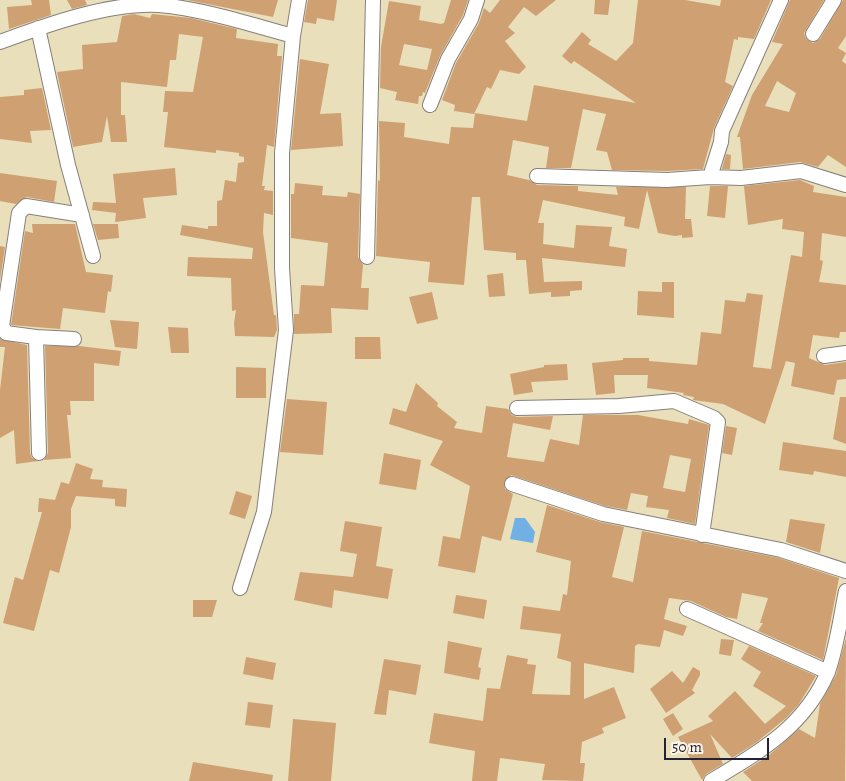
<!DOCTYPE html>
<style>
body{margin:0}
#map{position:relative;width:846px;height:781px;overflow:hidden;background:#e9dfbb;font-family:Alegreya,serif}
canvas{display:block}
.scale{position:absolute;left:664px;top:738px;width:105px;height:22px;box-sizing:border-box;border:2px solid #22223b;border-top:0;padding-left:6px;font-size:15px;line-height:18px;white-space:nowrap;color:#22223b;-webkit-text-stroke:4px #fcf5e5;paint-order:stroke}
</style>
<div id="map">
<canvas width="846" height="781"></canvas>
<div class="scale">50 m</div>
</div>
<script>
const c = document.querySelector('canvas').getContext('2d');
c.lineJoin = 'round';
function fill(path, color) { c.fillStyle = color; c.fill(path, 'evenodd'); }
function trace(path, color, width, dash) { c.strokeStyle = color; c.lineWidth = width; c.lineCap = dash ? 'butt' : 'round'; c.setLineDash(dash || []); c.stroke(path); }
fill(new Path2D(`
 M515 518H525L535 532 533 543 510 539Z`), '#71b0e4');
fill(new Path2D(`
 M31 0H49L51 15 9 29 7 7 32 5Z
 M67 0H85L87 5 72 9Z
 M187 0H278L273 17Z
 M308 0H337L334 21 317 18 316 24 304 22Z
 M451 0H468L463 15 440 56 425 93 423 92 422 96H419L418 104 395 100 397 92 380 88 381 47 389 1 421 6 419 20 441 24 444 23ZM404 44 432 49 427 70 399 65Z
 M500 0H556L536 16 524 7 508 27 515 33 505 41 526 67 519 74 500 70 491 89 487 87 474 114 454 111 455 105 442 100 456 63 479 23 484 8 490 13Z
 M595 0H610L608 15 594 14Z
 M638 0H685L720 6 721 0H771L754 39 738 37V40L734 39 725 82 733 86 714 128 703 169 667 171 612 170 607 152 596 150 606 114 583 109 571 168H546L549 147 513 140 507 175 529 180 537 185 578 186V191L618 195 616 187H686L685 219H691L693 237 682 238V235L675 236 658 233 647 190 639 229 624 226 625 217 543 200 538 223H544L543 244 574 248 576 225 612 227 609 246 627 249 625 267 542 258 544 282 582 281V290L570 291V296L551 297V292L529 294 526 260H516V253L484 250 480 197H472L464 285 428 282 430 262 376 256 378 180 380 181 379 121 405 123 404 137 449 144 451 127 473 128 475 113 527 121 534 85 636 103 574 61 571 64 562 56 582 32 591 40 588 44 616 61 633 43Z
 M790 0H824L804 33 806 39 813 43 820 39 843 0H846V36L838 48 846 53 842 61 846 64V167L828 155 818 167 800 162 743 169 740 137H737L752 95 783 44 772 42ZM777 81 796 93 789 112 765 106Z
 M134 14 150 18 152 14 191 18 237 29 236 38 278 44 277 56H282L274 147 267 145 262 186H265L264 190 273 191V215L264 213 263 232 274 315H276L277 330 274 337 235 336 234 323 236 310 232 311 231 278 187 276 188 257 252 259 253 248 180 235 182 225 208 229V226H217V201L222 200 225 180 236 182 238 163 244 162V157L239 156V153L216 150V153L164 147 168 112H163L165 91 193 92 203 37 179 34 176 60H170L167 87 121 82V115H125L127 142H111L107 116 102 142 73 147 57 72 83 69 82 45 117 42 122 16Z
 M300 59 329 64 320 114 341 113 343 146 291 150Z
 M42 88 51 130 30 131 32 143 0 139V97L24 95V90Z
 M726 154 731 155 730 169H722Z
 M175 168 177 195 143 198 146 218 115 222 116 213 92 210 93 202 116 203 113 174Z
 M0 173 57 181 54 202 27 197 16 204 0 201Z
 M800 180 814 186 813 192 846 197V237L822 233 820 260 823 261 819 282 846 285V332H840L839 338 813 335 809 358 825 365 846 362V379L837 380 834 395 791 386 795 363 786 361 765 424 723 404 693 400 694 397 683 395 684 393 647 388 648 375H614L615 393 596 395 592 363 623 360V358H649V361L697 365 701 332 721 334 725 300 745 302 747 293 763 295 753 367 771 369 791 255 802 257 804 232 782 229 783 219 748 225 744 186Z
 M295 183 323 186 322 195 347 197 348 192 360 194 358 257 363 265 361 288H369L368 310 331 308 332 333 294 334V314H299L301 285 324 286 328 243 291 238V194H294Z
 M710 186H728L725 218 707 216Z
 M32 224H75L86 272 113 275 111 292 108 291 105 313 63 308 60 329 11 325 25 231 33 233Z
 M93 224H118L119 238 98 240Z
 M0 246 5 247 0 280Z
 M503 273 505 296 489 297 487 275Z
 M662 282H674V318L637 315 638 291 662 292Z
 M432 292 438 319 417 324 409 297Z
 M110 320 139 322 137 349 115 347Z
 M168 327 188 328 189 353H171Z
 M355 337H380L381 359H355Z
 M0 339 27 345 30 453 32 458 38 461 16 464 14 430 0 438V390L5 347H0Z
 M45 346H79L121 351 119 366 94 363V401H70L71 415H67L71 458 44 460 48 453Z
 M567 364 568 380 531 382 533 392 514 395 510 374 544 367V365Z
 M236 367 266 368V398H236Z
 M416 383 438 403 437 406 457 422 454 428 482 433 486 406 508 409 512 415 517 417 553 416 550 430 513 423 507 457 544 462 550 439 579 445 583 415H638L688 424 689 419 709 425 695 524 667 518 669 510 646 507 648 496 631 493 627 510 605 506 511 475 504 482 505 489 513 494 501 541 482 536 475 573 438 566 443 536 460 539 470 486 430 465 443 441 389 424 393 408 406 412ZM670 455 691 459 685 492 663 488Z
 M840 397H846V444L833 439Z
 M287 399 327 402 323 455 280 452Z
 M726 426 737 428 732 455 722 453Z
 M783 442 846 451V477L814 471 813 475 779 470Z
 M384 453 421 460 416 490 379 484Z
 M76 463 93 469 90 479 103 480 102 487 127 489 126 507 115 506V499L76 496 71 509V527L59 573 50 570 34 631 3 623 15 577 23 580 42 512H38L39 498 55 500 61 482 69 484Z
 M236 491 252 496 245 519 229 514Z
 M547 505 600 522 624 527 612 577 633 582 642 531 779 558 839 578 823 660 758 631 763 623H760L768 598 742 593 737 619 726 617 691 601 669 598 664 619 687 626 683 636 664 630 660 647 638 644 635 646 634 673 584 663V699L614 687 626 718 602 728 604 733 582 742 580 763H585L583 781 542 780 545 764 500 758 497 781H472L475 751 429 743 434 713 483 721 487 688 500 689 507 655 528 659 527 664 536 665 532 694 570 695 571 662 557 658 561 634 520 629 523 606 560 611 563 594 567 595 571 561 536 552Z
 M790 519 825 524 820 553 786 542Z
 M345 521 382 527 376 566 393 569 388 599 334 590 332 608 294 600 300 572 353 577 357 554 340 551Z
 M456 595 487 600 484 619 453 613Z
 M193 600H217L212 617H193Z
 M846 638 845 781H752L743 772 768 756 799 729 815 738 820 704 836 675Z
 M721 639 734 640 731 656 719 654Z
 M448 641 482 648 478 667 481 668 479 680 444 673Z
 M749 646 816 676 799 704 786 718 757 742 732 758 710 734 723 764 706 774 702 780 678 737 713 721 708 716 735 691 765 724 786 706 753 686 761 672 741 659Z
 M246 657 276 663 273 680 243 674Z
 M384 659 421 665 416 695 389 690 386 715 374 714Z
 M693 667 700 671V675L692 690 695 693 666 713 650 689 672 671 683 683Z
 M248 702 273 705 270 728 245 725Z
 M673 713 683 729 673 736 663 719Z
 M293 719 336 723 331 781H288Z
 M193 762 273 775 272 781H189Z`), '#cfa072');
const street = new Path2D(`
 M38 28 68 165 93 256
 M813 34 834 0
 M0 42C46 25 110 2 159 5 204 9 249 24 293 36L299 0
 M430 105 448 59 471 19 477 0
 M537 176 667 180 710 177 721 142 722 131 781 0
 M710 177 741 178 801 171 846 185
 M367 257 373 0
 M36 337 74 339
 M824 356 846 353
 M517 408 619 406 674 401 714 418 718 422 702 535
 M39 453 36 337 6 333 2 326 19 213 26 206 82 215
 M512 484 603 514 781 550 846 571
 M240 588 264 512 286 330 282 268V153L293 36
 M687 609 828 672
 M711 781C759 752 803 728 827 674 836 652 841 615 846 591`);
trace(street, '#86807b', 16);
trace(street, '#fff', 14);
</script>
